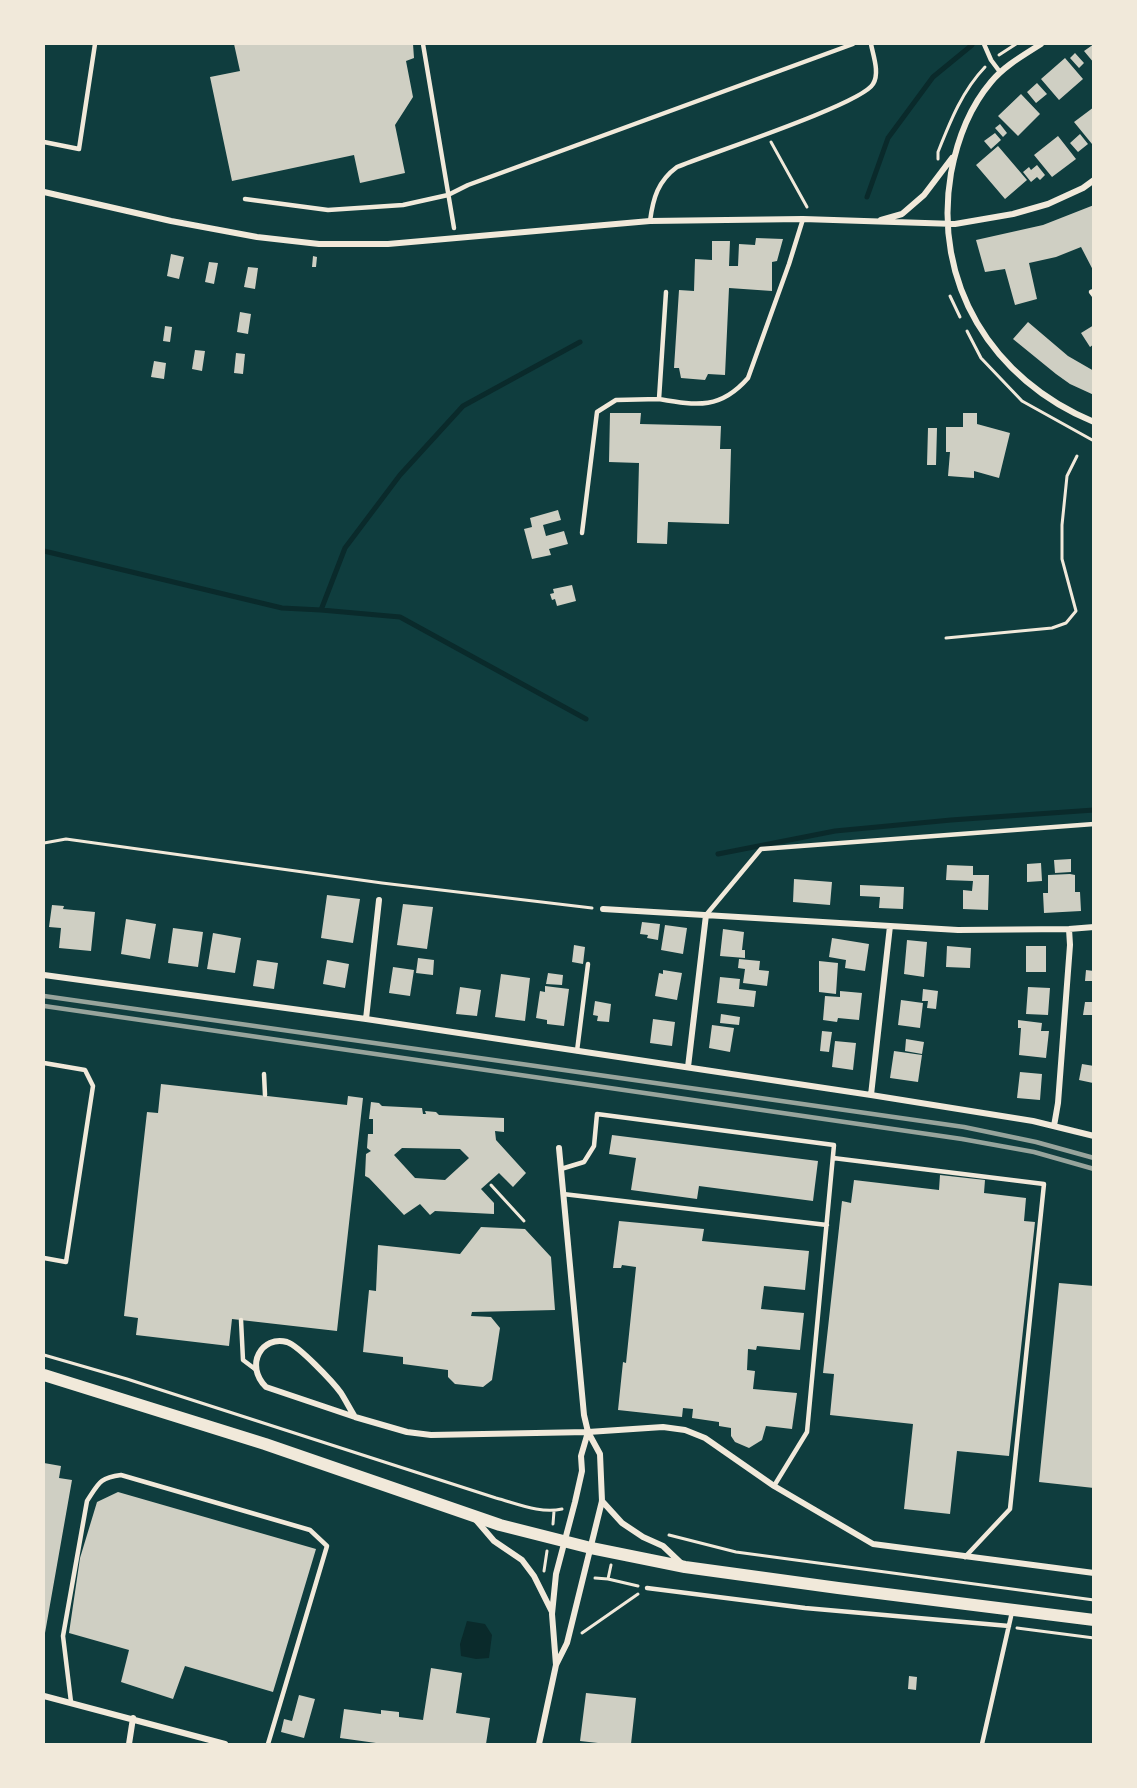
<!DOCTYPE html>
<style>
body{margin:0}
#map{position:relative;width:1137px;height:1788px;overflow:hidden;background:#0f3d3e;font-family:Literata,serif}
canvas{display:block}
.frame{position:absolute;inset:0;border:45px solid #f1e9da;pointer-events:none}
</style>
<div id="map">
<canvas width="1137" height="1788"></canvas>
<div class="frame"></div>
</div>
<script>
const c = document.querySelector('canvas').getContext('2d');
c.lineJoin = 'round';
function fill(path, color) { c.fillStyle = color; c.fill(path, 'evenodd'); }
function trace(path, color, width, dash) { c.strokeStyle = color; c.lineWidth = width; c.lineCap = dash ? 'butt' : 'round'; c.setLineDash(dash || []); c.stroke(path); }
fill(new Path2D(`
 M467 1621 485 1624 492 1635 489 1658 476 1659 461 1656 460 1644Z`), '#0a2a2b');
trace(new Path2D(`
 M867 197 888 138 933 77 972 45
 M580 342 463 406 400 475 345 548 321 610 400 617 586 719
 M44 551 282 608 321 610
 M718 854 835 831 951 820 1094 810`), '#0a2a2b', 5);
fill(new Path2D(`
 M234 44H413L414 58 406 61 413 97 395 125 405 173 360 183 354 155 232 181 210 77 240 71Z
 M1094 44V63L1084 51Z
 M1075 53 1084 63 1079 68 1070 58Z
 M1065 58 1083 79 1059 100 1041 79Z
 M1037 83 1047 94 1036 103 1027 92Z
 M1021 94 1040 114 1018 136 998 116Z
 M1094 107V143L1092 144 1074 122Z
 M1000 124 1007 133 1003 137 995 128Z
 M995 133 1001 140 991 149 984 141Z
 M1080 134 1088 144 1078 152 1070 143Z
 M1058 136 1076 159 1052 177 1034 155Z
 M998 146 1027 180 1005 199 976 165Z
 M1037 165 1045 175 1040 180 1037 177 1031 182 1023 172 1029 167 1031 170Z
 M1094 205V272L1081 247 1056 257 1029 263 1037 299 1015 305 1005 269 985 272 976 240 1043 225Z
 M756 238 783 239 777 261 772 262V291L729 288 725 375 708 374 705 380 681 378 679 368H674L679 290 694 291 695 259 712 260V241H730L729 266H738L739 244 755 245Z
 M171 254 184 257 179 279 167 276Z
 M313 256 317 257 316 267H312Z
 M209 262 218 263 214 284 205 282Z
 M248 267 258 268 255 289 244 287Z
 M240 312 251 314 248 334 237 332Z
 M1028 322 1068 356 1094 371V395L1070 384 1056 374 1013 339Z
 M1094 325V344L1090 347 1081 333Z
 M165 326 172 327 170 342 163 341Z
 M195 350 205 351 202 371 192 369Z
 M236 353 245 354 243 374 234 373Z
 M154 361 166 363 164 379 151 377Z
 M610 413H641L640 424 721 426 720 449H731L729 524 668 522 667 544 637 543 639 463 609 462Z
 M963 413H977V424L1010 433 999 478 974 471V478L948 476 950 452H946V427H963Z
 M928 428H937L936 465H927Z
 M558 510 561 520 543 525 546 536 564 531 568 544 549 549 551 555 532 559 524 529 532 527 530 518Z
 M572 585 576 601 557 606 555 599 552 600 550 594 554 593 553 589Z
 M1071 859V872L1055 873 1054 860Z
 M1041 863 1042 881 1027 882V864Z
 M947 865 973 866V875H989L988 910 963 909V890L972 891 973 881 946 880Z
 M1070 874 1075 875V892H1080L1081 911 1044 913 1043 893H1048V875Z
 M794 879 832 882 830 905 793 902Z
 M860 885 904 887 903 909 879 908 880 897 860 896Z
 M327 895 360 899 353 943 321 938Z
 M403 904 433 907 427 949 397 945Z
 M52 905 64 906 63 909 95 912 91 951 59 948 61 928 49 927Z
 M126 919 156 924 150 959 121 954Z
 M642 922 660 924 658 940 647 938 648 935 640 934Z
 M665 925 687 928 683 954 661 950Z
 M173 928 203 932 198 967 168 963Z
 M723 929 744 932 742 950H745V958L720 956Z
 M213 933 241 938 235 973 207 969Z
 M832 938 869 944 865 971 845 968 846 960 829 957Z
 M907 940 927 942 924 977 904 974Z
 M574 945 585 947 583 964 572 962Z
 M947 946 971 948 970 968 946 967Z
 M1026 946H1046V972H1026Z
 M418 958 434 960 433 975 416 973Z
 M739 959 760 961 759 970 769 971 767 986 743 983 745 969 738 968Z
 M257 960 278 963 274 989 253 986Z
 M327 960 349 964 345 988 323 984Z
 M819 961 838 963 836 994 819 992Z
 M393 967 414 970 410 996 389 993Z
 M663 970 682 973 677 1000 655 996 659 973 663 974Z
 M1086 970 1094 971V981H1085Z
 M548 973 563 975 562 985 546 984Z
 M501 974 530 978 525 1021 495 1017Z
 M720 977 740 979 739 989 756 991 754 1007 717 1003Z
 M545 986 569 989 564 1026 547 1024V1020L536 1018 540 991 545 992Z
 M460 987 481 990 477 1016 456 1014Z
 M1028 987 1050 988 1048 1015 1026 1014Z
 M923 989 938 991 936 1009 927 1008 928 1001H922Z
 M840 991 862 993 859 1020 838 1018 837 1022 823 1020 825 996 840 997Z
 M901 1000 923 1003 920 1028 898 1025Z
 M595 1001 611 1004 609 1022 597 1021 598 1016 593 1015Z
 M1085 1002H1094V1015H1083Z
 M721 1014 740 1017 739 1025 720 1023Z
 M653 1019 675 1022 672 1046 650 1043Z
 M1018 1020 1042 1023 1041 1031H1049L1046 1058 1019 1055 1021 1028H1018Z
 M712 1025 734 1028 730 1052 709 1048Z
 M822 1031 832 1032 829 1052 820 1051Z
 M906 1039 924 1042 922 1054 905 1051Z
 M835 1041 856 1043 853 1070 832 1067Z
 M894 1051 922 1055 918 1082 890 1078Z
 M1082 1064 1094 1066 1093 1083 1079 1080Z
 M1020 1072 1042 1074 1040 1100 1017 1098Z
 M161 1084 347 1105 348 1096 363 1098 337 1331 232 1319 229 1346 136 1335 138 1318 124 1316 147 1112 158 1113Z
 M371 1102 379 1103 382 1106 422 1108 423 1114H426L425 1111 436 1112 439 1115 504 1118V1132L495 1131 496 1140 526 1173 513 1187 499 1173 481 1189 494 1203V1214L435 1211 430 1215 420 1204 404 1215 369 1178 365 1176 366 1154 371 1151 367 1148 368 1134H373V1119H369ZM402 1148 460 1149 469 1158 445 1180 415 1178 394 1155Z
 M612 1135 818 1161 813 1201 699 1186 697 1199 631 1190 636 1158 609 1154Z
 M940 1175 985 1180 984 1193 1026 1198 1024 1221 1035 1222 1009 1456 957 1451 950 1514 904 1509 913 1424 830 1415 834 1374 823 1373 842 1201 851 1203 854 1180 939 1190Z
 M619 1221 704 1229 702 1241 809 1251 805 1290 764 1286 761 1309 804 1313 800 1350 757 1346 756 1350 748 1349 747 1370 755 1371 753 1389 797 1393 792 1429 766 1426 762 1440 749 1448 735 1442 731 1436V1428L719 1426V1422L692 1418 693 1409 683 1408 682 1417 618 1410 623 1362 626 1363 636 1267 622 1265 621 1268H613Z
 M481 1227 525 1229 551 1257 555 1310 472 1312 471 1316 491 1317 500 1328 492 1380 483 1387 455 1384 448 1377V1370L403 1364V1357L363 1352 369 1290 376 1291 378 1245 460 1254Z
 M1059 1283 1094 1286V1488L1039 1482Z
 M44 1463 61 1466 59 1478 72 1480 45 1633Z
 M118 1492 316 1549 273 1692 185 1666 173 1699 121 1682 129 1650 69 1633 80 1558 97 1502Z
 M431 1668 462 1673 456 1713 490 1718 486 1744H376V1743L340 1738 344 1709 381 1714V1710L399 1712V1717L423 1720Z
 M909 1676 917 1677 916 1690 908 1689Z
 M586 1693 636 1698 631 1744H607L580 1741Z
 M299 1695 315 1699 304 1738 281 1732 284 1719 292 1721Z`), '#cfcfc3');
trace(new Path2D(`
 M999 55 1016 44
 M771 142 807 207
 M938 159V152C950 122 962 91 985 67
 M950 296 960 317
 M967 331 981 358 1022 401 1094 441
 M946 638 1052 628 1066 623 1076 611 1062 559V525L1067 476 1077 456
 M44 843 66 839 382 883 592 908
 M491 1185 524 1221
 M44 1355 127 1379 496 1498C518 1504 541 1514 562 1509
 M553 1524 554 1511
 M669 1535 736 1552 1094 1600
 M611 1565 608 1579 638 1586
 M544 1571 547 1551
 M595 1578 608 1579
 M1017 1628 1094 1638
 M582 1633 638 1594`), '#f1e9da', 3);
trace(new Path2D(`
 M423 44 454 228
 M984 44 991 60 1000 72
 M44 142 79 149 95 44
 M245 199 328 210 403 205 448 195 468 185 853 44
 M650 221C653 198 658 181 677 167 708 154 862 104 873 84 880 73 873 55 871 44
 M1094 291 1091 292 1094 296
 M666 292 659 399C698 406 721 409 748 378L789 264 803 219
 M582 533 597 412 616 400 659 399
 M706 915 761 849 1094 824
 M577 1051 588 964
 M44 1063 85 1070 93 1086 66 1262 44 1258
 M264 1074 265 1095
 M833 1158 1044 1184 1010 1509 965 1557
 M561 1169 584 1162 594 1146 597 1114 834 1145 807 1432 774 1486
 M563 1194 827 1225
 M241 1320 243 1360 255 1369
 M647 1588 805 1608 1009 1626
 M71 1702 63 1636 87 1501C99 1483 99 1478 121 1475L310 1530 327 1546 268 1744
 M982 1744 1012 1612`), '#f1e9da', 4.5);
trace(new Path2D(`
 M1041 44C1024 55 1004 66 991 82 969 108 957 141 951 173 932 283 992 380 1094 422
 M44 192 171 221 257 237 319 244H388L650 221 803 219 955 224 1013 214 1048 204 1083 188 1094 180
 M881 220 902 214 924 195 952 158
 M603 909 958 930 1069 929 1094 927
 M44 975 366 1019 871 1095 1033 1121 1094 1136
 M366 1019 379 900
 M688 1067 706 915
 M871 1095 890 926
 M1054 1126 1058 1103 1070 945 1069 929
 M355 1417 266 1387C244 1365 262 1335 287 1342 299 1346 333 1382 341 1393 346 1401 350 1409 355 1417L407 1432 431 1435 588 1432 663 1427 685 1430 705 1438 774 1486 873 1544 1094 1573
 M602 1501 622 1523 643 1537 663 1546 683 1565
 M476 1520 494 1541 522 1560 534 1576 552 1612
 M556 1665 567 1643 602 1501 600 1454 588 1432 584 1415 559 1148
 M44 1696 225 1744
 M129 1744 133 1718
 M539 1744 556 1665 552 1614 556 1574 575 1502 582 1471 581 1456 588 1432`), '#f1e9da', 6);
trace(new Path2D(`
 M44 1375 265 1444 500 1525 591 1548 685 1567 838 1588 1094 1620`), '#f1e9da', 12);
trace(new Path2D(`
 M44 996 964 1127 1036 1142 1094 1158
 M44 1006 962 1139 1034 1152 1094 1169`), '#97a49c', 4.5);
</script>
